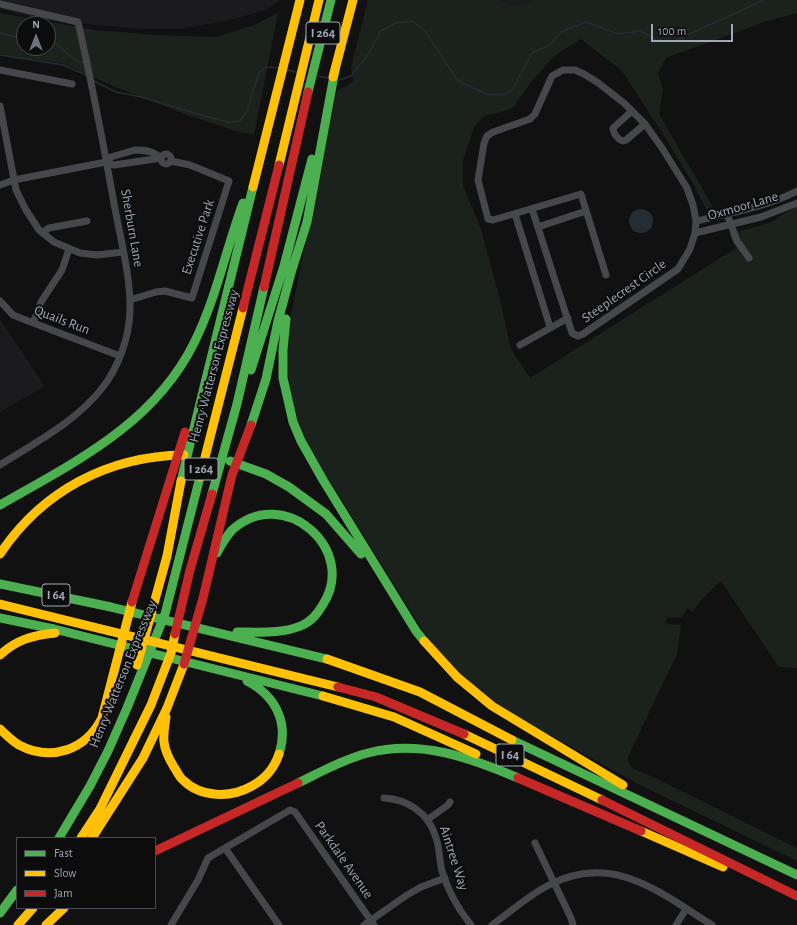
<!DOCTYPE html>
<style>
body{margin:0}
#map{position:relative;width:797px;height:925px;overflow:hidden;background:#111112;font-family:"Alegreya Sans",sans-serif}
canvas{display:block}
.legend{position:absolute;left:16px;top:837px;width:140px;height:72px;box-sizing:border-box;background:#0c0c0d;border:1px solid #474a50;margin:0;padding:5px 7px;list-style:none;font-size:12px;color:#a0a7b5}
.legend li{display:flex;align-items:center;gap:8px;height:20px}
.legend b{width:20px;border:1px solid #474a50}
.north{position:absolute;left:16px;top:16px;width:40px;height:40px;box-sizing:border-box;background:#0c0c0d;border:1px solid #474a50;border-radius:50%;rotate:0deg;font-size:11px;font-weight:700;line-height:16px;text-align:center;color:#a0a7b5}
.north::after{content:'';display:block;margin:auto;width:14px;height:18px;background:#6e727c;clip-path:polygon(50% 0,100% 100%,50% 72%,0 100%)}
.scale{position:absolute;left:651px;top:24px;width:82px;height:18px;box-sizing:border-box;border:2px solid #a0a7b5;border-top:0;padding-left:5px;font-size:12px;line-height:14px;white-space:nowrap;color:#a0a7b5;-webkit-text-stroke:3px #0c0c0d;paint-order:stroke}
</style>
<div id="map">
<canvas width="797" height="925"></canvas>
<ul class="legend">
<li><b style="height:5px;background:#4caf50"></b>Fast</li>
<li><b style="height:5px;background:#ffc107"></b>Slow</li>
<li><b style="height:5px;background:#c62828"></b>Jam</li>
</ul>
<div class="north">N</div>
<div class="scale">100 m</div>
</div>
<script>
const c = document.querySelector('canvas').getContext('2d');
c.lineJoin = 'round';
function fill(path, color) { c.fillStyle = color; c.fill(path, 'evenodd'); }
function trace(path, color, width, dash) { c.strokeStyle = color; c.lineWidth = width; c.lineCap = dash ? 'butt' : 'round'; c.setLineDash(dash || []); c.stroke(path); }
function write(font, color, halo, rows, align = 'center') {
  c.font = font + ' "Alegreya Sans",sans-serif'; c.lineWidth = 4; c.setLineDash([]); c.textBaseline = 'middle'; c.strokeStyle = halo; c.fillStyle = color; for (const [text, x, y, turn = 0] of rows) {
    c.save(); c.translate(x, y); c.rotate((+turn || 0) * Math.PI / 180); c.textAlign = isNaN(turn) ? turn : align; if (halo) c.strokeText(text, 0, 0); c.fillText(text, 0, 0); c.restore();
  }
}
fill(new Path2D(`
 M0 0H281L266 10 230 20 181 29H147L50 21 0 9Z
 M499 0H534L519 6 508 4Z
 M0 319 45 386 0 412Z`), '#1b1b1e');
fill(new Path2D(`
 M368 0H499C515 7 518 6 534 0H797V13L764 22 666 58 658 73 663 89 659 114 713 207 706 209 694 185 663 134 622 71 581 39 560 52 550 61 531 82 513 108 483 117 474 127 463 160V186L481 229 500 300 511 349 530 378 736 248 729 234 769 223 797 206V668L779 667 721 581 701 600 692 612 687 608 682 617 667 618 666 624 681 625 677 654 627 759 632 768 655 778 797 848V861L636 783 500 707 471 683 436 649 421 627 307 445 295 414 290 387 287 366 290 319 337 90 346 87 353 81 351 67Z
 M0 13 94 30 156 35 216 37 254 25 278 13 254 135 236 131 190 116 115 87 62 63 24 59 0 54ZM24 24H48V48H24Z`), '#1b221c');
fill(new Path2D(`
 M629 221a12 12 0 1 1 24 0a12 12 0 1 1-24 0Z`), '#242d34');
trace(new Path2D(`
 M0 33 24 39
 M48 44 55 43C63 49 75 63 85 63
 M0 55 63 65 86 75
 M288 70 296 72
 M318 76 328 78
 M339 80 351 76 369 53 381 31 396 23 412 21 426 32 458 81 486 94 503 95 512 90 532 53 550 45 561 32 586 22 618 34 641 31 656 40 674 41 764 0
 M94 81 116 92 141 97 198 114 228 122 240 121 247 111 259 73 265 68 270 67 279 68`), '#242d34', 1.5);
trace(new Path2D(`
 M0 4 78 22C92 84 104 147 115 209 121 240 131 280 130 311 129 338 119 366 103 387 77 421 36 442 0 465
 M0 70 72 84
 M0 106 16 190 26 210 39 230 54 242 80 253 97 255 123 252
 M632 111 613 128C613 133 618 140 623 141L626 140 645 124
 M135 150C145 150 154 151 161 158L114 165 106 162 111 157Z
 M161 159a5 5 0 1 1 10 0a5 5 0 1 1-10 0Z
 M0 185 14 180 106 162
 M532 209 572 333 578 336 583 334 678 269 690 249 695 233 696 221 693 205 687 188 662 148 645 124 624 103 597 82 584 74 575 70H563L552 76 535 114 530 119 493 132 487 136 484 143 478 180 488 219 493 220 581 194 606 275
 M515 214 550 327
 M727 214 737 241 749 258
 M696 221C730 213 766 207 797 191
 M538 227 586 211
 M43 232 49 228 87 221
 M695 233 761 217 797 203
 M130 300 156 292 165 291 192 298 229 181 190 165 171 161
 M0 301 13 315 23 319 120 356
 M33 323 41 302 62 270 69 249
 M520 345 568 318
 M384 798C407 799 428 813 435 835 440 847 439 860 442 871 448 891 458 909 471 925
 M427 820 448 805 450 802
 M535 843 571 918 573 925
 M225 848 279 925
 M171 925 198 880 208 858 290 810 295 812 374 925
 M364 925 407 895 421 887 445 878
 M492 925C510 912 528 896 547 886 612 851 659 892 712 925
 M676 925 686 909`), '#45474b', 7);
trace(new Path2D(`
 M308 92 331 0
 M286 319 283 350V378L293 422 301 441 323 480 416 631 424 641
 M251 370 284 266 312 159
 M251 425 266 379 278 321 291 273 307 222 335 70
 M230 461 266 474 289 487 326 514 361 554
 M181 481 253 187
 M212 494 237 404 264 287
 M0 505C75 462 154 424 194 343 216 299 226 249 243 203
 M217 553C221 545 226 537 232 530 283 483 360 550 322 606 318 613 311 621 303 625 283 634 259 632 237 632
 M0 584 111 607 327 659
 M0 618 54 629 323 696
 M247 681C276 696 289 723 279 754
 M512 740 797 875
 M298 783C321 772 344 759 368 753 420 739 471 758 518 778
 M59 838 90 786 108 751 127 708 165 614 200 477
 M0 913 17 890`), '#4caf50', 9);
trace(new Path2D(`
 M333 77 353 0
 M279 165 319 0
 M253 187 300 0
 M200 477 243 308
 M0 554C42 491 108 456 184 455
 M0 604 338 687
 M424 641 457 677 492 706 623 785
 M0 655C16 640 33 635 55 633
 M327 659 420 692 512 740
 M137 665 167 556 181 481
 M323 696 394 717 476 754
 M166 717C165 725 163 733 164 742 165 751 169 759 174 767 177 771 179 777 183 780 201 798 231 798 252 786 265 779 274 769 279 754
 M0 729C6 735 12 741 19 745 51 762 86 750 102 718L132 602
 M464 734 602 800
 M641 831 723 867
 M81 838 100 809 151 705 171 653 175 634
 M92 838 143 758 167 708 184 664
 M18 925 33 908
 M46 925 64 908`), '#ffc107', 9);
trace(new Path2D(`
 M264 287 308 92
 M243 308 279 165
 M132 602 185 432
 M175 634 190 570 212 494
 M184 664 203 598 232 475 251 425
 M338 687 376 697 464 734
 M518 778 641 831
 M602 800 797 896
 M155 851 298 783`), '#c62828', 9);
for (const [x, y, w] of [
 [323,33,34],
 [201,469,34],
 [56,595,28],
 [510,755,28]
]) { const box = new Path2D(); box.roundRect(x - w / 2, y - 11, w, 22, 3); c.fillStyle = '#0c0c0d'; c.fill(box); trace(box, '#a0a7b5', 1); }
write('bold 13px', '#a0a7b5', null, [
 ["I 264",323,33],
 ["I 264",201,469],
 ["I 64",56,595],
 ["I 64",510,755]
]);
write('14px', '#a0a7b5', '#0c0c0d', [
 ["Oxmoor Lane",743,206,-16],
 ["Sherburn Lane",132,228,80],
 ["Executive Park",198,237,-72],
 ["Steeplecrest Circle",624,291,-35],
 ["Quails Run",62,320,21],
 ["Henry Watterson Expressway",214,366,-75],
 ["Henry Watterson Expressway",123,674,-68],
 ["Aintree Way",454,858,72],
 ["Parkdale Avenue",344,860,55]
]);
</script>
